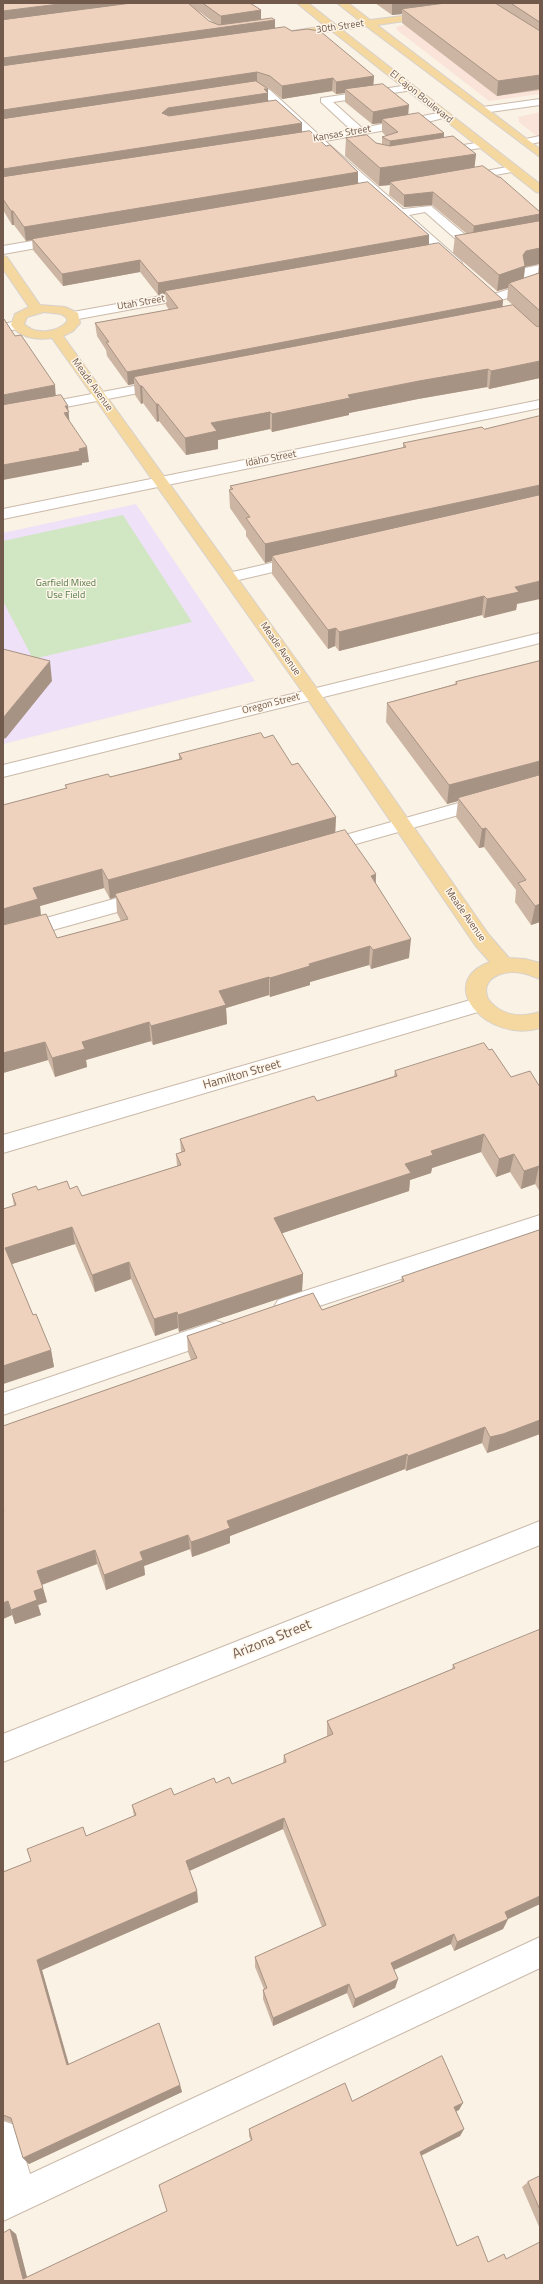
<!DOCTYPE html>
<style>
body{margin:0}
#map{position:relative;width:543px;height:2284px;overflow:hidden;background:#faf2e4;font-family:"Titillium Web",sans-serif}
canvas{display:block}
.frame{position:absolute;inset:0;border:4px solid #715a4b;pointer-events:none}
</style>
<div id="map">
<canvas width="543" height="2284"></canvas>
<div class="frame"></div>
</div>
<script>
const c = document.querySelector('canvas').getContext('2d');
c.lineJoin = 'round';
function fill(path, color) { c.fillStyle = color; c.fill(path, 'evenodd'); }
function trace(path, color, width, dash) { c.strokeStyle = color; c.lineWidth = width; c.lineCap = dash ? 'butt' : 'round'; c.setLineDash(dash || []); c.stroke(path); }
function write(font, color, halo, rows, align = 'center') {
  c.font = font + ' "Titillium Web",sans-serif'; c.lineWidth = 3; c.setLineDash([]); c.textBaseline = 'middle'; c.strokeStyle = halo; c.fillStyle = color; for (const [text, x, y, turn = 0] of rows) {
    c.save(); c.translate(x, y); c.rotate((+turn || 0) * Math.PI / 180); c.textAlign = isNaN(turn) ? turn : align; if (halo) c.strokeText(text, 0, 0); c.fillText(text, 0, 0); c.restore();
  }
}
fill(new Path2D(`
 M485 13 540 85V94L489 101 396 29 398 26Z
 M540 112V139L519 122 518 117Z`), '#fae3d8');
fill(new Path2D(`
 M136 504 255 681 3 744V533Z`), '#efe1f7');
fill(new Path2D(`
 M123 515 192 622 33 659 3 601V541Z`), '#d1e7c3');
const minor = new Path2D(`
 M409 85 414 88 413 90 333 102 362 128 443 112 447 113V117L420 124 325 141 403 209 431 206 474 242 476 245 474 248H466L425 212 409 215 460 260 462 263 460 266H452L314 143H300L299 141 300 139 308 137 262 94 256 92 239 95 234 92 235 90 257 86 270 90 319 135 351 130 321 102V98Z
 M540 99V105L483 113 478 110 483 107Z
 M540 136V142L525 145 520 142 521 140Z
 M482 142 486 143 487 145 486 147 439 155 433 152 439 149Z
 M513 166 519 169 517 171 463 181 457 178 463 175Z
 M61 236 65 237 67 240 65 243 3 254V246Z
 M540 265V273H536L538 286 536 289 495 302 489 298 491 295 525 284 523 271 525 268Z
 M194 290 198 291 200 294 198 297 73 320 67 316 73 312Z
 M17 321 22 322 23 325 22 328 3 332V324Z
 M165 380 172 384 170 387 3 419V411Z
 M540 400V408L3 519V509Z
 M301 556 307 558 309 561 307 564 230 582 224 580 222 577 224 574Z
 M540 633V643L3 777V765Z
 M540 780V792L324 853 317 851 315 847 317 843Z
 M146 890 153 892 156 897 153 902 3 944V930Z
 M481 997 488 999 491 1004 488 1009 3 1153V1135Z
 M540 1215V1233L286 1317 278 1314 274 1307 278 1300 286 1297Z
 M216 1321 225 1324 228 1331 225 1338 3 1415V1393Z
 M540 1521V1545L3 1762V1734Z
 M540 1937V1968L3 2221V2121L15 2125 30 2174Z`);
const major = new Path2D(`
 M297 3H308L336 25 360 21 337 3H348L370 20 435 12 437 14 432 17 377 25 540 149V157L366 26 342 30 540 184V193L536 192 332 31 286 36V32L325 26Z
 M3 256 7 257 40 305 65 307 78 313 80 323 73 331 63 336 318 690 489 935 509 958 525 959 540 963V979C534 977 528 974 522 973 506 970 479 976 488 999 501 1016 520 1018 540 1012V1028C488 1044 433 983 490 962L475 945 306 697 52 338C37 340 20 338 11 325L15 314 29 307 3 269ZM44 312 61 314 67 318V322C56 333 35 335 24 324L27 317Z`);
trace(minor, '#cbbaab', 2);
trace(major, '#d7d1cd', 2);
fill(minor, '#fff');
fill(major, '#f5d8a0');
fill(new Path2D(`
 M3 3H250L261 10V19L275 28 292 31 374 76 373 85 408 115 444 133V138L476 154 474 168 540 212V378L489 389 487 387 418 399 349 413V415L272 432 270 429 218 440V449L186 455 159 421 157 422 143 403 141 404 135 395 134 384 128 385 107 356 106 350 97 336 95 323 169 310 166 305 165 294 158 295 140 272 63 286 33 250 32 240 26 241 14 225H12L3 210ZM196 9 214 23 209 21ZM265 87 270 89 282 99 332 91 336 94 345 93V102L372 124 382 123V132L386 136 382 137V144L346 138 345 156 379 186 390 185 389 195 404 207 432 205 467 234 455 236 453 253 497 291 508 288 507 300 513 305 502 307 503 300 429 244V235L358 184 268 102V89ZM539 264 538 274 524 278 525 267Z
 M375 3H495L498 5 499 3H540V90L497 96 402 23V14L392 15Z
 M484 429 517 604 516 610 484 618 482 615 339 651 335 646 328 649 272 574V561L265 563 246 536V531L230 508 229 490H230V486L403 448V443Z
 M540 661V922L531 925 515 902 516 890 484 847 479 848 456 817 458 801 447 804 386 722 387 703 455 684 456 682Z
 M264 738 292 765 336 817 335 833 376 874V884L409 958 371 969 369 965 310 982V985L270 997 269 995 226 1008 227 1024 153 1045 151 1041 86 1060 87 1067 55 1077 48 1060 3 1073V805L66 789 65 785 110 777 179 759V754ZM104 888 110 899 116 897 117 913 121 921 57 938 41 915 40 906Z
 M489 1050 511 1077 540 1087V1192L535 1184 521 1189 510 1172 496 1177 481 1152 432 1168 431 1173 410 1180 409 1191 282 1233 303 1274 302 1291 179 1332 178 1328 155 1336 131 1279 95 1292 75 1244 12 1264 33 1315 51 1350 54 1367 3 1384V1209L14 1206 12 1194 38 1190 70 1189 82 1196 177 1166 176 1154 181 1152 180 1139 317 1101 394 1076 395 1071Z
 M540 1230V1434L499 1449 487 1453 482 1443 406 1471 405 1469 230 1536V1543L204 1553 192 1557 190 1549 144 1566 145 1575 106 1590 97 1564 42 1585 47 1602 38 1605 41 1615 15 1624 12 1615 3 1619 4 1511 3 1509V1426L191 1360 188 1352 187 1336 322 1310 401 1282 402 1277Z
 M540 1632V1904L508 1919 503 1929 454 1951 451 1944 394 1970 398 1979 395 1988 353 2008 347 1993 273 2026 263 1999V1990L264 1989 255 1967V1957L322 1927 283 1829 189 1871 197 1891 198 1902 42 1970 69 2064 180 2085 182 2092 29 2164 23 2158 13 2123 3 2120V1872L31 1861 86 1836 134 1816 132 1805 174 1795 216 1783 232 1784 283 1763 284 1755 327 1736V1721L452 1669 453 1665Z
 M352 2101 459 2110 456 2111 464 2129 460 2136 421 2156 457 2246 488 2262 506 2259 540 2281H3L16 2234 27 2278 167 2211 251 2141 249 2136V2129Z
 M540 2176V2229L522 2187 528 2182Z`), '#cdb5a3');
fill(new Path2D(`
 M67 3H161L3 23V11Z
 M392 3H474L402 9V14L392 15Z
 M261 10V22L275 20V32L3 70V58L221 27V16Z
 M257 72V85L3 123V110Z
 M540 75 539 89 497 96 498 81Z
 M374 76 373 89H345V93L336 94V82Z
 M333 78 332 91 282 99V86Z
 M268 89V106L163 126 162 113 168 108Z
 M409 105 408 117 382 119V123L372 124 373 112Z
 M302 123V136L3 182V169Z
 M444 133 443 146 389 154 390 141Z
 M476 154 474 172 390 182V185L379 186 380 168Z
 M358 172V185L26 241 24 227Z
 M433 192 432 205 404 207V195Z
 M11 211H13L14 225H12Z
 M540 214V227L472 239 474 226Z
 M429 235V247L165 291V294L158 295V283Z
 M540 248V259V258L539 264 525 267 523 283H509L508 288 497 291 499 275 523 255 526 251Z
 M140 260V272L63 286 62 274Z
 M503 300 502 313 134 377V384L128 385 127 372Z
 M540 361V378L489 389 491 371Z
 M488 369 487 387 418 399 349 413V415L272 432V414L348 395 419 381Z
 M55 385 56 399 3 409V395Z
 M140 386H142L143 403 141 404Z
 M156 404H158L159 421 157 422Z
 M65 406H68L70 427 64 413Z
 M270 412V429L218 440V449L186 455 185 438 211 423Z
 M87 447 89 462 82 463V465L3 480V465Z
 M540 485V502L272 556V561L265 563V544Z
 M540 581V599L517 604 516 610 484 618 487 599 515 587Z
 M484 596 482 615 339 651V632Z
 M336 628 335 646 328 649V630Z
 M50 661 52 681 6 738 3 739V718Z
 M540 761V779L458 798V801L447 804 449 785Z
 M336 817 335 836 115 894 116 897 110 899 108 880Z
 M486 828 484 847 479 848 482 829Z
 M102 869 104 888 40 906 41 918 3 929V909L33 888Z
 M376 874 375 893 371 876Z
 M540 904V922L531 925 535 906Z
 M411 939 409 958 371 969 373 950Z
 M370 946 369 965 310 982V985L270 997V978L309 964Z
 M269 977V995L226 1008 227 1024 153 1045 151 1026 219 991Z
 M149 1022 151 1041 86 1060 87 1067 55 1077 52 1058 82 1042Z
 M45 1042 48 1060 3 1073V1053Z
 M484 1134 481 1152 432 1168 431 1173 410 1180 409 1191 274 1236V1218L405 1164 431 1151Z
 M514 1154 510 1172 496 1177 499 1159Z
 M539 1166 535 1184 521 1189 524 1171Z
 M72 1227 75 1244 9 1265 5 1248Z
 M129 1262 131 1279 95 1292 92 1275Z
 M303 1274 302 1291 179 1332 178 1315Z
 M177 1312 178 1328 155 1336 154 1319Z
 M51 1350 54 1367 3 1384V1366Z
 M540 1420V1434L499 1449 487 1453 490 1437Z
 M485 1427 482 1443 406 1471 408 1456Z
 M407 1454 405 1469 230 1536V1543L192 1557 191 1542 227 1521Z
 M188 1535 190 1549 144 1566 145 1575 106 1590 104 1575 140 1552Z
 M95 1550 97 1564 41 1585 37 1571Z
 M43 1588 47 1602 38 1605 41 1615 15 1624 11 1610 34 1591Z
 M8 1601 12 1615 3 1619V1603Z
 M284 1818 283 1829 187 1872 186 1861Z
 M197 1891 198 1902 42 1970 71 2073 67 2065 37 1960Z
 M540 1896V1904L508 1919 503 1929 454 1951 457 1942 505 1912Z
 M454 1934 451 1944 389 1972 391 1963Z
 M398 1979 395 1988 353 2008 355 1999Z
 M349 1984 347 1993 273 2026V2018Z
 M180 2085 182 2092 29 2164 23 2158Z
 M463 2103 459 2110 450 2114 454 2107Z
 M464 2129 460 2136 416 2158 420 2152Z
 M10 2229 16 2234 28 2281 23 2279Z`), '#a79384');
const building = new Path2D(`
 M3 3H67L3 11Z
 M132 3H188L209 21 219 25 272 18 275 20 3 58V20Z
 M203 3H250L261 10 221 16Z
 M446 3H495L540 31V75L498 81 402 9Z
 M511 3H540V22Z
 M285 27 292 31 307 29 320 31 374 76 336 82 333 78 282 86 270 76 257 72 3 110V66Z
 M256 81 268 89H264L268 93 168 108 162 113 169 116 276 100 302 123 3 169V119Z
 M383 84 409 105 373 112 345 89Z
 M419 113 444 133 390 141 382 137 398 132 382 119Z
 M310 131 326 146 330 145 358 172 24 227 13 211H11L3 199V177Z
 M367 135 376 143 390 146 453 136 476 154 380 168 346 138Z
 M483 166 498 177H500L540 212V214L474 226 433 192 404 195 390 182Z
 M368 182 429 235 158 283 140 260 62 274 32 239Z
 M540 221V248L526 251 523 255 525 266 499 275 455 236Z
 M439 243 503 300 127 372 106 342H109L95 323 178 308 165 291Z
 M540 272V311L509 283 539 273Z
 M513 305 536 326 540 327V361L491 371 488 369 419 381 348 395 350 398 272 414 270 412 211 423 217 431 185 438 158 404H156L142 386H140L134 377Z
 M3 319H4L15 336 21 335 55 385 3 395Z
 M61 395 68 406H65L69 412 64 413 87 447 79 449 80 451 3 465V405Z
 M540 416V485L265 544 246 518 250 517 229 490 233 489 230 486 406 447 403 443 482 427 484 429Z
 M540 495V581L515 587 519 592 487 599 484 596 339 632 336 628 328 630 272 556Z
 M3 649 50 661 3 718Z
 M540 661V761L449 785 387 703 457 684 456 682Z
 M261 733 264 738 273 735 292 765 298 763 336 817 108 880 102 869 33 888 38 899 3 909V805L67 788 65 785 108 774 110 777 182 759 179 754Z
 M540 775V904L535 906 518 883 526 880 486 828 482 829 458 798Z
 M345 830 376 874 371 876 411 939 373 950 370 946 309 964 310 966 270 978 269 977 219 991 226 1005 151 1026 149 1022 82 1042 85 1049 52 1058 45 1042 3 1053V925L46 914 57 938 128 919 115 894Z
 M484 1043 489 1050 492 1049 511 1077 530 1071 540 1087V1168L539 1166 524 1171 514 1154 499 1159 484 1134 431 1151 433 1155 405 1164 411 1173 274 1218 303 1274 178 1315 177 1312 154 1319 129 1262 92 1275 72 1227 5 1248 33 1315 36 1314 51 1350 3 1366V1209L16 1205 12 1194 36 1186 38 1190 67 1181 70 1189 77 1186 82 1196 181 1165 176 1154 185 1151 180 1139 314 1096 317 1101 397 1076 395 1071Z
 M540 1230V1420L503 1434 490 1437 485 1427 408 1456 407 1454 227 1521 230 1528 203 1538 191 1542 188 1535 140 1552 143 1560 104 1575 95 1550 37 1571 43 1588 34 1591 37 1600 11 1610 8 1601 3 1603V1511H4L3 1508V1426L197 1358 187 1336 313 1293 322 1310 404 1281 402 1277Z
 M539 1630 540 1632V1896L505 1912 508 1919 457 1942 454 1934 391 1963 398 1979 355 1999 349 1984 273 2018 263 1990 267 1988 255 1957 326 1925 284 1818 186 1861 197 1891 37 1960 67 2065 159 2023 180 2085 23 2158 11 2118 3 2115V1872L31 1861 27 1849 83 1827 86 1836 136 1815 132 1805 171 1788 174 1795 214 1778 216 1783 229 1777 232 1784 286 1762 284 1755 333 1734 327 1721 455 1668 453 1665Z
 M442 2056 463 2103 454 2107 464 2129 420 2152 457 2246 478 2236 488 2262 504 2254 506 2259 540 2242V2281H3V2233L10 2229 23 2279 167 2211 159 2185 252 2140 249 2129 345 2083 352 2101Z
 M540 2176V2210L528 2182Z`);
fill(building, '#eed2bd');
trace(building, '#a79384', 1);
write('10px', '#715a4b', '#fef6ea', [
 ["30th Street",340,27,-8],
 ["El Cajon Boulevard",421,97,39],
 ["Kansas Street",342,134,-10],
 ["Utah Street",141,303,-10],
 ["Meade Avenue",92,385,54],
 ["Idaho Street",271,459,-11],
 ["Meade Avenue",280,649,55],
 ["Oregon Street",271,704,-14],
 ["Meade Avenue",465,915,55]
]);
write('10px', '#557b47', '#fef6ea', [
 ["Garfield Mixed",66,584],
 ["Use Field",66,596]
]);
write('12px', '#715a4b', '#fef6ea', [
 ["Hamilton Street",242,1075,-16]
]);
write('14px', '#715a4b', '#fef6ea', [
 ["Arizona Street",272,1640,-22]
]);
</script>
